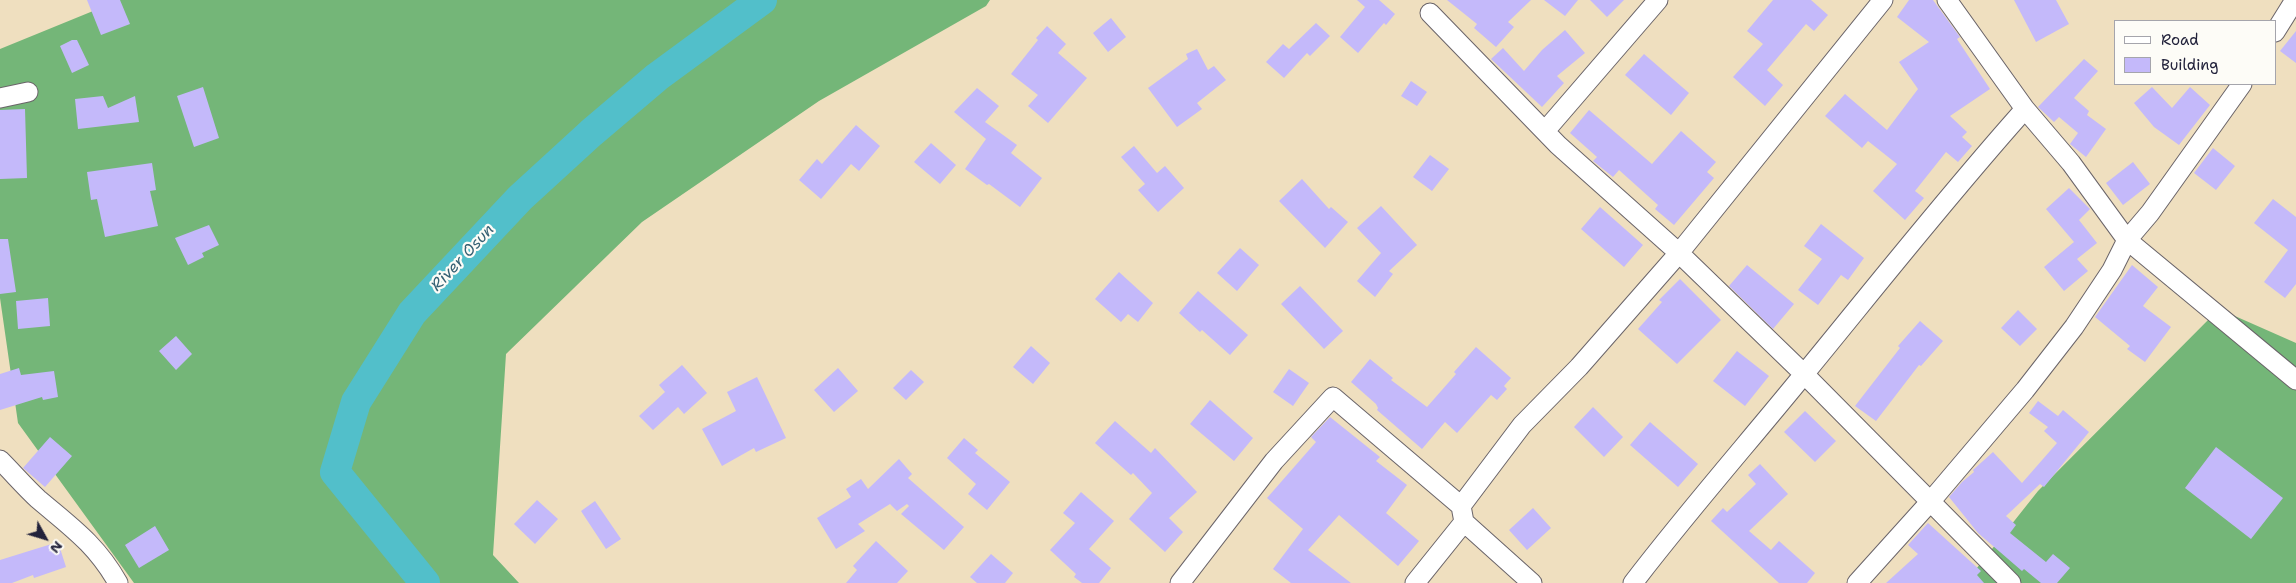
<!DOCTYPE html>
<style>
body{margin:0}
#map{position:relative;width:2296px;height:583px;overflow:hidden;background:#efdfbf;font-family:"Shantell Sans",sans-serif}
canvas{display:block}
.legend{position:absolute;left:2114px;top:20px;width:162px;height:65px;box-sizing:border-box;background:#fdfcf7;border:1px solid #a5a5ac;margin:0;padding:6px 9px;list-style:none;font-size:15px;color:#22223b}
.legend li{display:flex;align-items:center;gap:10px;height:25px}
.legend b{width:25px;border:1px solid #a5a5ac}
.north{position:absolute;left:20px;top:513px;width:50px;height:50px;-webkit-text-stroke:4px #fdfcf7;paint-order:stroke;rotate:129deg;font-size:14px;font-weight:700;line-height:20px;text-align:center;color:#22223b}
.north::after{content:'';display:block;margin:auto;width:18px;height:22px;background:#22223b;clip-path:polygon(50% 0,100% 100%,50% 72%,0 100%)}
</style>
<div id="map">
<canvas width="2296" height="583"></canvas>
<ul class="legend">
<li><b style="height:6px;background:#fff"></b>Road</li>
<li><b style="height:14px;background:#c4b9fa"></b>Building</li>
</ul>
<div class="north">N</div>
</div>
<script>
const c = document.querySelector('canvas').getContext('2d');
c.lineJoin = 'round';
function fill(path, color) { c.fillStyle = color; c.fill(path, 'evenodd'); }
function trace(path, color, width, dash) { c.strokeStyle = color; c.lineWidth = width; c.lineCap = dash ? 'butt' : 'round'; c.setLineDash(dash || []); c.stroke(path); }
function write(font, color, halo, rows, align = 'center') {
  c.font = font + ' "Shantell Sans",sans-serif'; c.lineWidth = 4.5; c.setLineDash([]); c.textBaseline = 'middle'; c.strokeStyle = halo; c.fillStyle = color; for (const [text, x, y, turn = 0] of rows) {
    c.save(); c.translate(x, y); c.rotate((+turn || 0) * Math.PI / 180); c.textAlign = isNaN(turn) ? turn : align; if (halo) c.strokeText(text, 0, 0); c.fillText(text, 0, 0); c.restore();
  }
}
fill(new Path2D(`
 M120 0H990L986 6 819 101 642 222 506 354 493 555 519 583H134L18 423 0 298V49Z
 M2219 309 2296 343V583H1965L2038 491Z`), '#74b678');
trace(new Path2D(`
 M425 583 335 472 356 402 412 313 520 198 591 133 657 77 762 0`), '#52bfca', 30);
fill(new Path2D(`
 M87 0H120L130 24 101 35Z
 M1357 0H1379L1395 14 1386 25 1384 23 1358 53 1340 37 1365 7Z
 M1447 0H1531L1508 22 1514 27 1496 47 1474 28 1477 24Z
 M1544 0H1578L1565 16Z
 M1590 0H1624L1607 17Z
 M1773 0H1811L1828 15 1814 31 1806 24 1767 70 1783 85 1765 106 1733 77 1763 44 1747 31Z
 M1909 0H1933L1960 37 1957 39 1990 89 1950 116 1967 132 1962 137 1972 146 1958 162 1946 152 1915 191 1924 198 1905 220 1873 191 1897 164 1868 141 1862 148 1825 116 1845 94 1887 130 1918 89 1899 62 1929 42 1897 17Z
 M2014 0H2056L2069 24 2036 42Z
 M1111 18 1126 37 1108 52 1093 33Z
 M1316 23 1330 36 1310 56 1307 53 1284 78 1266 62 1283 44 1289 49Z
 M1047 26 1066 44 1058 53 1087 78 1048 123 1028 106 1038 95 1011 74 1038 40 1036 38Z
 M1565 30 1585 53 1557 76 1564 83 1542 107 1491 59 1503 48 1524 71 1542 50Z
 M2296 31V63L2280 51Z
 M72 40H77L89 65 72 73 60 46Z
 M1197 49 1208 70 1214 66 1226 80 1197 103 1202 109 1177 127 1148 88 1188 59 1186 54Z
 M1644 54 1689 93 1671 115 1625 75Z
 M2084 59 2098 71 2074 98 2089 111 2087 115 2106 129 2086 157 2070 144 2078 133 2059 117 2054 122 2038 107Z
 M1411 81 1427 92 1417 106 1401 96Z
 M203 87 219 138 194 147 177 96Z
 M2152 87 2172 108 2190 87 2210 105 2179 145 2154 127 2134 103Z
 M977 88 999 106 985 122 1017 145 1011 153 1042 178 1020 207 989 184 987 185 965 169 986 139 954 112Z
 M103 96 108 108 135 96 139 122 78 129 75 99Z
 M25 109 27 178 0 179V110Z
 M1589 110 1652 164 1681 131 1716 162 1707 172 1714 178 1674 225 1655 209 1658 205 1619 170 1613 177 1593 161 1597 157 1570 133Z
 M856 125 880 146 859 171 851 164 821 199 799 180 817 159 822 164Z
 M931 143 956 165 940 184 914 162Z
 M1134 146 1157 173 1165 166 1184 188 1158 212 1138 190 1145 184 1121 157Z
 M2213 148 2235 166 2216 190 2194 173Z
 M1430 155 1449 169 1432 191 1413 177Z
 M2133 162 2150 184 2123 205 2106 183Z
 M152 163 156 190 150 191 158 226 105 237 97 199 91 200 87 172Z
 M1302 179 1329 209 1331 207 1348 222 1325 248 1279 201Z
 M2069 188 2090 209 2079 220 2097 243 2077 259 2088 271 2064 291 2044 267 2074 242 2046 209Z
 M2273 199 2296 217V284L2285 298 2264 282 2288 250 2254 223Z
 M1381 206 1417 245 1389 271 1393 274 1375 297 1357 281 1381 253 1357 228Z
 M1600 207 1643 245 1624 267 1581 229Z
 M1821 224 1864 258 1848 280 1841 275 1818 305 1798 290 1822 259 1804 246Z
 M209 225 219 245 202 253 204 257 188 265 175 238Z
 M0 239H8L16 292 0 294Z
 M1240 248 1259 265 1237 291 1217 273Z
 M1747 265 1794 304 1773 329 1729 286Z
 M2132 265 2158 287 2143 306 2171 327 2145 362 2127 349 2130 346 2095 317Z
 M1119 272 1153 303 1138 322 1128 314 1121 322 1095 299Z
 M1680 279 1721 320 1677 364 1638 329 1662 302 1659 300Z
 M1300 286 1343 331 1324 349 1281 304Z
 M1198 291 1248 335 1230 355 1202 330 1200 332 1179 313Z
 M48 298 50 326 18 329 16 301Z
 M2018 310 2037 329 2020 346 2001 328Z
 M1920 321 1943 341 1921 366 1919 365 1876 421 1855 406 1900 348 1898 346Z
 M176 336 192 354 176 370 159 351Z
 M1031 346 1050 363 1033 384 1013 367Z
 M1476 347 1511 378 1504 386 1507 389 1497 400 1491 395 1457 433 1445 422 1422 449 1377 410 1378 408 1376 404 1351 382 1370 359 1393 378 1391 380 1427 407 1456 374 1454 372Z
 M1737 351 1769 376 1745 406 1713 381Z
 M682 365 707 393 684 414 678 407 653 430 639 416 665 392 659 385Z
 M19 368 21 375 54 371 58 397 43 400 42 397 0 410V374Z
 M838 368 858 391 834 412 814 390Z
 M1289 369 1309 383 1293 406 1273 392Z
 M911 370 924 382 906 400 893 388Z
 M757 377 786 438 756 452 754 448 722 466 702 429 736 411 727 392Z
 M1210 400 1253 438 1234 461 1190 424Z
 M2038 401 2058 416 2063 410 2089 432 2044 487 2040 484 2006 516 2016 525 2010 533 2046 562 2053 554 2070 568 2057 583H2041L2024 569 2022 571 1978 533 1949 497 1962 482 1974 472 1973 470 1993 452 2022 483 2057 443 2044 431 2048 427 2029 413Z
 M1593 407 1623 437 1604 457 1574 427Z
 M1805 411 1836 441 1815 462 1784 432Z
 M1330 417 1380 457 1376 461 1407 485 1386 513 1419 541 1398 566 1339 515 1308 550 1351 583H1291L1273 569 1303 529 1267 498 1316 442 1311 437Z
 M1115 421 1151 453 1155 448 1197 492 1169 518 1183 532 1165 552 1129 519 1152 493 1133 473 1131 475 1095 443Z
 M1650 422 1698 464 1678 487 1630 445Z
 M50 437 72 456 45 487 23 468Z
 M964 438 978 450 975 453 1010 482 987 510 968 494 976 484 947 458Z
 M2216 447 2283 498 2251 539 2185 488Z
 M899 459 912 474 908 478 964 527 944 550 901 514 909 506 907 504 897 511 890 504 858 524 865 531 836 549 817 518 851 497 846 489 861 479 868 489Z
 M1760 464 1788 494 1749 531 1771 550 1779 541 1815 573 1807 583H1779L1711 521 1723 508 1727 512 1756 484 1748 475Z
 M1081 492 1114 521 1089 549 1111 568 1099 583H1082L1074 577 1076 574 1050 550 1075 523 1063 513Z
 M537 500 558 519 535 544 514 524Z
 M595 501 621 539 606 549 581 511Z
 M1533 508 1551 528 1527 550 1509 530Z
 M1928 523 1981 571 1977 575 1984 583H1886L1918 554 1908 545Z
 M155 526 169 550 139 568 125 545Z
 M876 541 908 571 897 583H846L857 570 853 566Z
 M58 542 66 567 34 578 33 575 12 583H0V560Z
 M991 554 1013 573 1005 583H977L970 577Z`), '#c4b9fa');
const minor = new Path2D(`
 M1947 0 2025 109 2071 163 2127 240 2296 380
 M1430 13 1558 145 1679 253 1804 374 2011 583
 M2275 32 2295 0
 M0 98 28 92
 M1545 131 1658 0
 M0 460C13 473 25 487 38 499 71 527 96 544 118 583
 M1461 506 1522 425 1579 367 1679 253 1883 0
 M1464 522 1532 583
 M1180 583 1274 461 1333 397 1461 506 1464 522 1415 583
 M1633 583C1688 511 1748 443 1805 373 1878 284 1949 194 2025 109
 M1857 583 1930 502 2025 390 2074 327 2112 270 2127 240 2150 213 2242 84`);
trace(minor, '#6a6469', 21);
trace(minor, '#fff', 19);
write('italic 16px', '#356174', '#fdfcf7', [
 ["River Osun",463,258,-47]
]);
</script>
